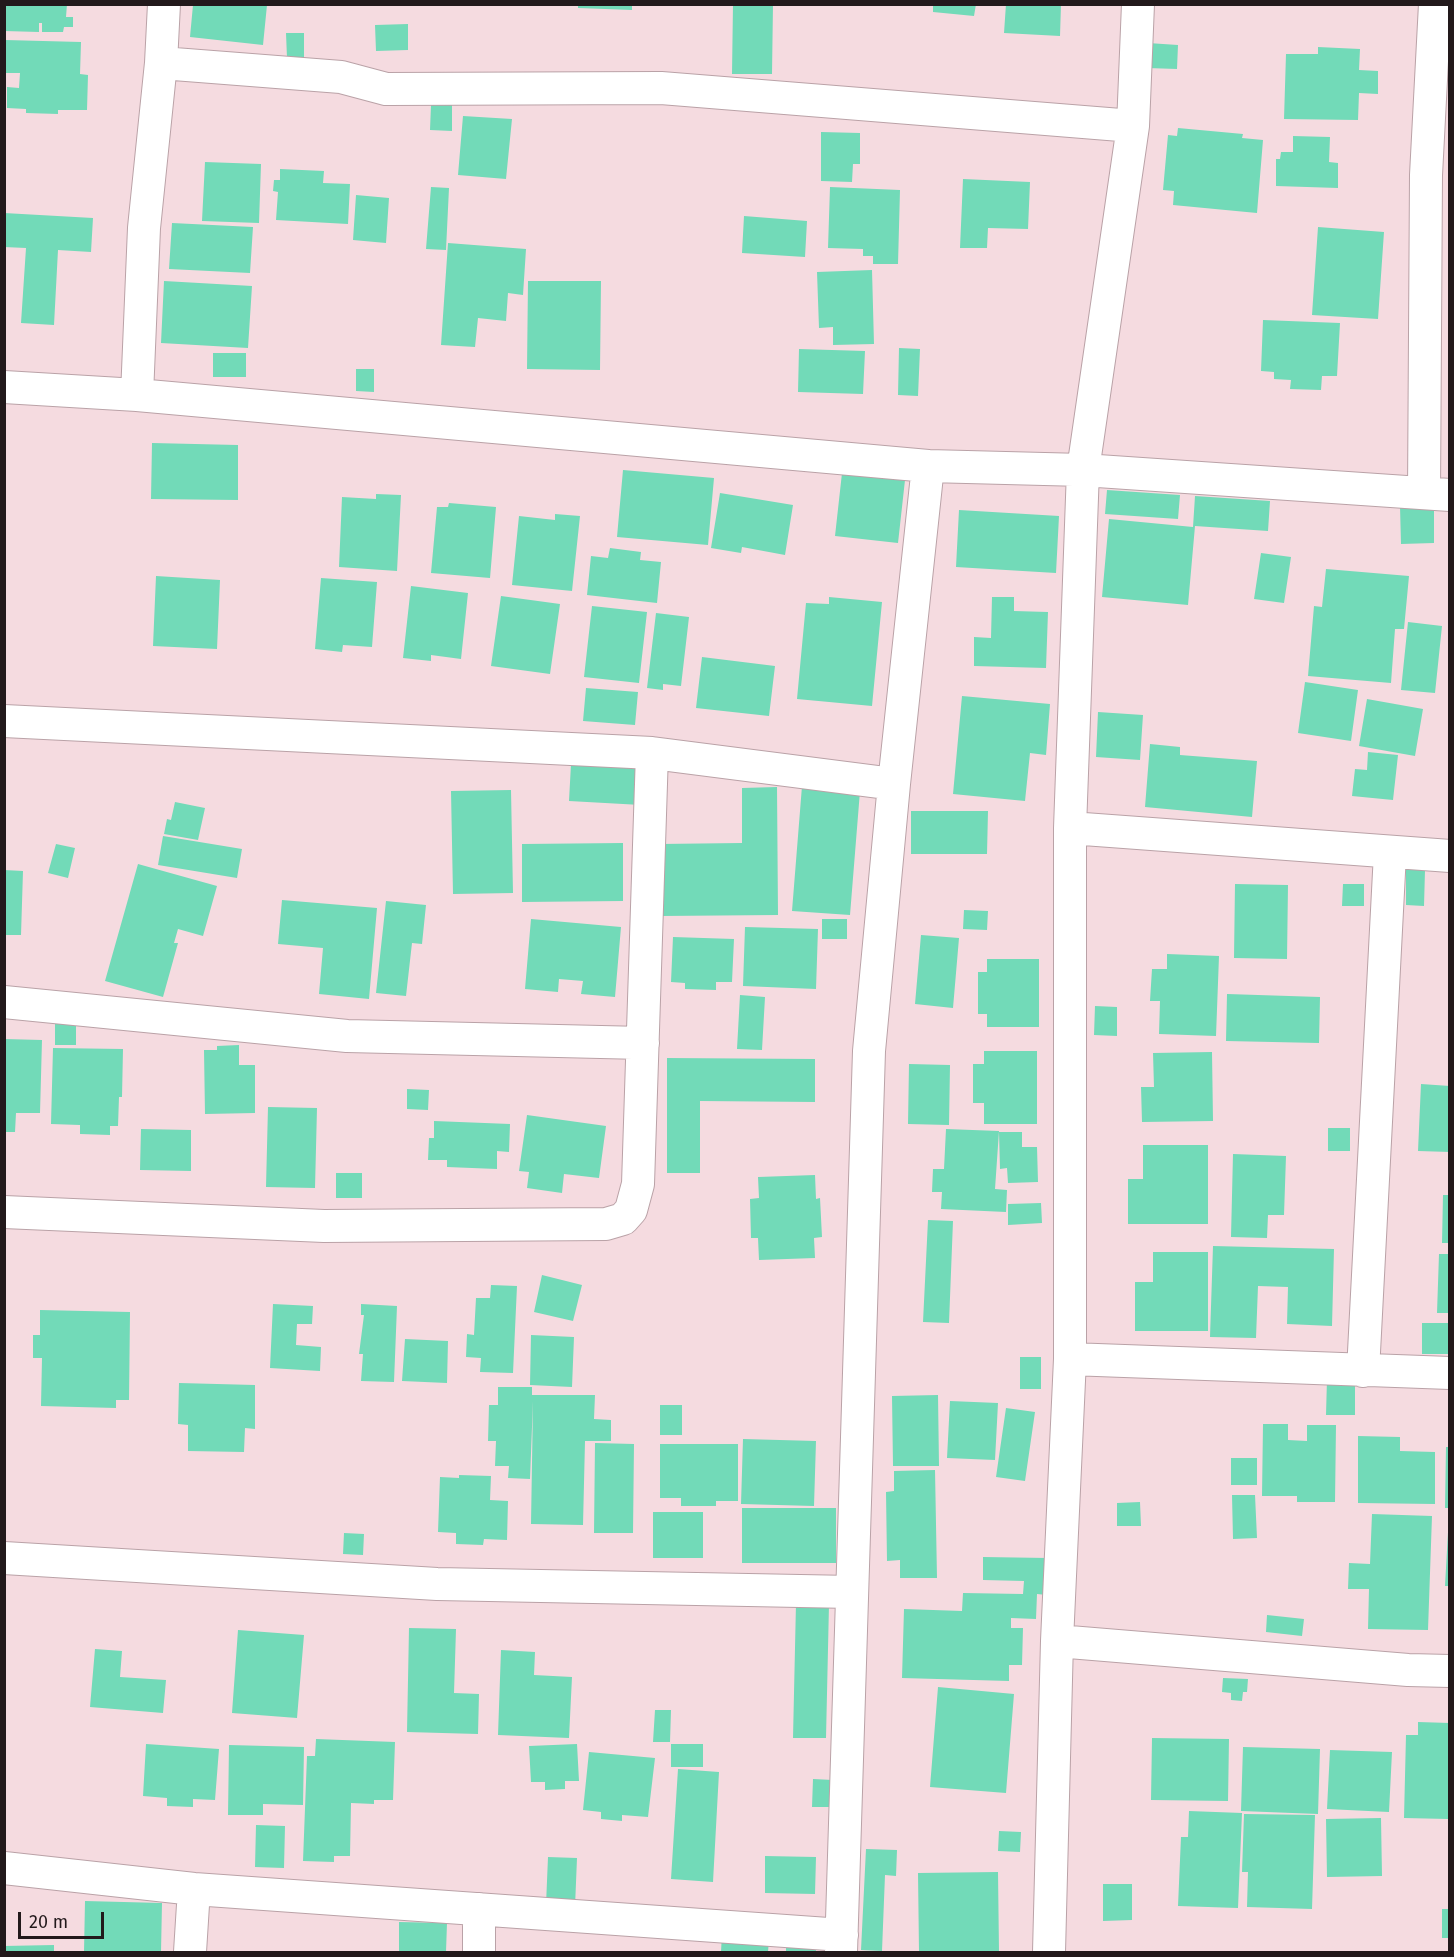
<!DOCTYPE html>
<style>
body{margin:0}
#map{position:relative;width:1454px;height:1957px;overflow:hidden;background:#f5dbe0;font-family:"Fira Sans",sans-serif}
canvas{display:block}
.frame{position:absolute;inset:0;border:6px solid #22191b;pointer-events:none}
.scale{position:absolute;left:18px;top:1912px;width:86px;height:27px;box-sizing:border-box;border:3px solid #22191b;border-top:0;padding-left:8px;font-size:18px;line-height:21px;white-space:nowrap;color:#22191b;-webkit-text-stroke:4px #f5dbe0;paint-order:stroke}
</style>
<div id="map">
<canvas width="1454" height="1957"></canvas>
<div class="frame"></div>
<div class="scale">20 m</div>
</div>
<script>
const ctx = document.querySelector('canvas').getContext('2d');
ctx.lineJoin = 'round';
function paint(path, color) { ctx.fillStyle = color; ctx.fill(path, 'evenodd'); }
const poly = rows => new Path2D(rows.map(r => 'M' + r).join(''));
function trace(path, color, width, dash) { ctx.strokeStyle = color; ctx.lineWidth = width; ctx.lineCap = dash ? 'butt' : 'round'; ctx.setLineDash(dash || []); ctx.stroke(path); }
paint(poly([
 [4,4,67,4,66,17,73,17,73,27,64,27,63,32,42,32,42,23,39,23,39,32,4,31],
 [578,4,632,4,632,10,578,8],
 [733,4,773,4,772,74,732,74],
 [933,4,976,4,974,16,933,12],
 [1006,4,1061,4,1060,36,1004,33],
 [193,5,267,5,263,45,190,37],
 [408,24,408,50,376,51,375,25],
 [286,33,304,33,304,58,287,58],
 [5,40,81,42,80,74,88,75,87,110,58,110,58,114,26,113,26,109,7,108,7,87,19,88,20,73,4,73],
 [1148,43,1178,45,1177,69,1147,68],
 [1318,47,1360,49,1359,70,1378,71,1378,94,1359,93,1358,120,1284,119,1286,54,1318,54],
 [431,105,452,105,452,131,430,130],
 [463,116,512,119,506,179,458,175],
 [1178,128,1243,134,1242,138,1263,140,1257,213,1173,205,1174,191,1163,190,1168,135,1177,136],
 [821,132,860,133,860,164,853,164,852,182,821,181],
 [1293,136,1330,137,1329,162,1338,163,1338,188,1276,186,1276,159,1280,159,1281,152,1293,152],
 [205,162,261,164,259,223,202,221],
 [280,169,324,171,323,183,350,184,348,224,276,220,278,192,273,191,274,180,280,180],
 [963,179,1030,182,1028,229,988,228,987,248,960,248],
 [431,187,449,188,446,250,426,249],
 [830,187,900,190,898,264,873,264,873,256,863,256,863,249,828,248],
 [356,195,389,198,386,243,353,240],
 [4,213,93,218,91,252,58,250,54,325,21,323,26,248,4,247],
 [744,216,807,221,805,257,742,253],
 [172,223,253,227,250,273,169,269],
 [1318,227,1384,232,1378,319,1312,315],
 [448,243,526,249,523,295,508,293,506,321,478,318,475,347,441,345],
 [872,270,874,344,833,345,833,327,819,328,817,272],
 [164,281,252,286,248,348,161,343],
 [528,281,601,281,600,370,527,369],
 [1263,320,1340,323,1337,376,1322,376,1321,390,1290,389,1291,380,1274,379,1274,372,1261,371],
 [899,348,920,349,918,396,898,395],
 [799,349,865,351,863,394,798,392],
 [213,353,246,353,246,377,213,377],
 [356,369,374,369,374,392,356,391],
 [152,443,238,445,238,500,151,499],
 [623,470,714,478,708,545,617,537],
 [842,473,905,480,898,543,835,536],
 [1107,490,1180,495,1178,519,1105,514],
 [720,493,793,505,785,555,742,547,741,553,711,548],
 [376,494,401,495,397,571,339,567,342,497,376,499],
 [1195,496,1270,501,1268,531,1195,526,1188,605,1102,597,1109,519,1193,527],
 [449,503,496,507,490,578,431,573,437,507,448,507],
 [1434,505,1434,543,1401,544,1400,506],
 [959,510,1059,516,1056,573,956,567],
 [555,514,580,516,572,591,512,585,519,516,555,520],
 [610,548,641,552,640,560,661,562,657,603,587,595,591,556,608,558],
 [1261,553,1291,557,1284,603,1254,599],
 [1326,569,1409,576,1404,629,1395,629,1391,683,1308,676,1314,606,1322,607],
 [156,576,220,580,217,649,153,646],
 [321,578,377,582,372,647,343,645,342,652,315,649],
 [411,586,468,593,461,659,431,655,431,661,403,658],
 [501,596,560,604,550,674,491,666],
 [829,597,882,602,872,706,797,699,806,603,829,604],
 [992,597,1014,597,1014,611,1048,612,1046,668,974,666,974,637,991,638],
 [592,606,647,612,639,683,584,677],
 [656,613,689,617,681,686,663,684,663,690,647,688],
 [1408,622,1442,626,1435,693,1401,690],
 [702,657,775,666,769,716,696,708],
 [1305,682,1358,690,1351,741,1298,733],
 [586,688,638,692,635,725,583,721],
 [962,696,1050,704,1046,755,1030,753,1025,801,953,794],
 [1367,699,1423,709,1415,756,1359,746],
 [1098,712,1143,715,1140,760,1096,757],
 [1150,744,1180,747,1180,755,1257,761,1252,817,1145,807],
 [1368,752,1398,755,1393,800,1352,796,1355,769,1367,770],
 [571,764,643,768,641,805,569,801],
 [802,786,860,791,850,915,792,911],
 [777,787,778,915,660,916,659,844,742,843,742,788],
 [511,790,513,893,453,894,451,791],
 [175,802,205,808,198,840,164,834,167,819,171,820],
 [911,811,988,811,987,854,911,854],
 [163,836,242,849,237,878,158,865],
 [623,843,623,901,522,902,522,844],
 [56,844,75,848,68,878,48,873],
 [138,864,217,886,203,936,178,929,174,943,178,943,163,997,105,981],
 [4,870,23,871,21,935,4,935],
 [1406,870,1425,870,1424,906,1406,905],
 [1235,884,1288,885,1287,959,1234,958],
 [1343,884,1364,884,1364,906,1342,906],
 [282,900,377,908,369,999,319,994,323,948,278,944],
 [386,901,426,905,422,944,412,943,406,996,376,993],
 [964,910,988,911,987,930,963,929],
 [531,919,621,927,615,997,581,994,583,981,559,979,558,992,525,989],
 [822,919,847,919,847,939,822,939],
 [745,927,818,929,816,989,743,986],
 [921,935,959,938,953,1008,915,1004],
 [673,937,734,939,732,982,716,982,716,990,685,989,685,983,671,982],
 [1167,954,1219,956,1216,1036,1159,1034,1160,1001,1150,1001,1152,969,1167,969],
 [987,959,1039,959,1039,1027,987,1027,987,1014,978,1014,978,972,987,972],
 [1227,994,1320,997,1319,1043,1226,1041],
 [740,995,765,997,762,1050,737,1049],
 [1095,1006,1117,1007,1117,1036,1094,1035],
 [76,1019,76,1045,55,1045,55,1020],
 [4,1039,42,1040,40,1113,16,1113,15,1132,4,1132],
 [239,1045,239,1065,255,1065,255,1113,205,1114,204,1050,217,1050,217,1046],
 [53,1048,123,1049,122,1097,119,1097,118,1126,110,1126,110,1135,80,1134,80,1125,51,1124],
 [984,1051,1037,1051,1037,1124,984,1124,984,1103,973,1103,973,1064,984,1064],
 [1212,1052,1213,1121,1142,1122,1141,1087,1154,1087,1153,1053],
 [667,1058,815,1059,815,1102,700,1101,700,1173,667,1173],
 [909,1064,950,1065,949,1125,908,1124],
 [1421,1084,1450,1086,1450,1152,1418,1151],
 [407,1089,429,1090,428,1110,407,1109],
 [268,1107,317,1108,315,1188,266,1187],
 [527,1115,606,1126,599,1178,564,1174,562,1193,527,1188,529,1172,519,1171],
 [434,1121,510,1124,509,1152,497,1151,497,1169,447,1167,447,1160,428,1160,429,1138,434,1138],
 [1328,1128,1350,1128,1350,1151,1328,1151],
 [141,1129,191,1130,191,1171,140,1170],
 [946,1129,999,1131,995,1189,1007,1190,1006,1212,941,1209,942,1192,932,1192,933,1169,944,1169],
 [999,1132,1022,1132,1022,1147,1037,1147,1038,1182,1008,1183,1007,1168,1000,1169],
 [1143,1145,1208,1145,1208,1224,1128,1224,1128,1179,1143,1179],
 [1233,1154,1286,1156,1284,1215,1268,1215,1267,1238,1231,1237],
 [336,1173,362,1173,362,1198,336,1198],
 [815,1175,816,1199,820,1198,822,1237,814,1238,815,1258,759,1260,758,1238,751,1238,750,1199,759,1198,758,1177],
 [1443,1195,1450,1195,1450,1243,1442,1243],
 [1041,1203,1042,1223,1008,1225,1008,1204],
 [928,1220,953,1221,949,1323,923,1322],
 [1213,1246,1334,1249,1332,1326,1287,1324,1288,1287,1258,1286,1256,1338,1210,1337],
 [1153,1252,1208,1252,1208,1331,1135,1331,1135,1282,1153,1282],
 [1439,1254,1450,1254,1450,1313,1437,1313],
 [542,1275,582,1285,573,1321,534,1312],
 [491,1285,517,1286,513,1373,480,1372,481,1358,466,1357,467,1334,474,1335,476,1298,490,1298],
 [273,1304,313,1306,312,1324,297,1324,296,1345,321,1347,320,1371,270,1368],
 [361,1304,397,1306,394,1382,361,1381,363,1354,359,1354,364,1315,361,1315],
 [40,1310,130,1312,129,1400,116,1400,116,1408,41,1406,42,1358,33,1358,33,1335,40,1335],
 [1422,1323,1449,1323,1449,1354,1422,1354],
 [531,1335,574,1337,572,1387,530,1385],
 [405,1339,448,1341,447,1383,402,1381],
 [1020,1357,1041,1357,1041,1389,1020,1389],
 [1327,1379,1355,1380,1355,1415,1326,1415],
 [179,1383,255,1385,255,1429,245,1428,244,1452,188,1451,188,1425,178,1424],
 [498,1387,532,1387,532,1395,595,1395,594,1419,611,1420,611,1441,585,1441,583,1525,531,1524,533,1401,530,1479,508,1478,509,1466,495,1466,496,1441,488,1441,489,1405,498,1405],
 [938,1395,939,1466,893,1466,892,1396],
 [950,1401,998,1403,995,1460,947,1458],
 [660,1405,682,1405,682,1435,660,1435],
 [1006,1408,1035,1412,1025,1481,996,1477],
 [1263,1424,1288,1424,1288,1440,1307,1441,1307,1425,1336,1425,1335,1502,1297,1502,1297,1496,1262,1496],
 [1358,1436,1400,1437,1400,1451,1435,1452,1435,1504,1358,1503],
 [743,1439,816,1441,814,1506,741,1504],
 [595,1443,634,1444,633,1533,594,1533],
 [660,1444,738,1444,738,1501,716,1501,716,1506,681,1506,681,1498,660,1498],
 [1446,1447,1450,1447,1450,1508,1445,1508],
 [1231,1458,1257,1458,1257,1485,1231,1485],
 [935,1470,937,1578,900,1578,900,1560,887,1561,886,1492,894,1491,894,1471],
 [459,1475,491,1476,490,1500,508,1501,507,1540,484,1539,483,1545,456,1544,456,1533,438,1532,440,1477,459,1478],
 [1232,1495,1255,1495,1257,1538,1233,1539],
 [1140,1502,1141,1526,1117,1526,1117,1503],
 [742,1508,836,1508,836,1563,742,1563],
 [653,1512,703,1512,703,1558,653,1558],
 [1372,1514,1432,1516,1428,1630,1368,1629,1369,1589,1348,1589,1349,1563,1370,1564],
 [1448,1532,1450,1532,1450,1586,1445,1586],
 [344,1533,364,1534,363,1555,343,1554],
 [983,1557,1048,1558,1047,1595,1037,1594,1036,1619,1011,1618,1011,1628,1023,1628,1022,1665,1009,1665,1009,1681,902,1678,904,1609,962,1611,963,1593,1023,1594,1024,1581,983,1580],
 [796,1603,829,1604,826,1738,793,1738],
 [1267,1615,1304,1619,1302,1636,1266,1632],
 [409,1628,456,1629,454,1693,479,1694,478,1734,407,1732],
 [238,1630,304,1635,297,1718,232,1713],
 [95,1649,122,1651,120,1677,166,1680,163,1713,90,1707],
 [501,1650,535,1652,534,1675,572,1677,569,1738,498,1735],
 [1223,1678,1248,1679,1247,1692,1243,1692,1242,1701,1231,1700,1231,1693,1222,1692],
 [938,1687,1014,1694,1006,1793,930,1787],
 [655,1710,671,1710,670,1742,653,1742],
 [1418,1722,1450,1723,1450,1813,1448,1819,1404,1818,1406,1735,1418,1735],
 [1152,1738,1229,1739,1228,1801,1151,1800],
 [316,1739,395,1742,393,1800,374,1800,374,1804,351,1803,350,1856,334,1856,334,1862,303,1861,307,1756,315,1756],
 [146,1744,219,1749,215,1800,193,1799,193,1807,167,1806,167,1798,143,1796],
 [577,1744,579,1781,565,1781,565,1789,545,1790,545,1782,531,1782,529,1746],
 [671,1744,703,1744,703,1767,671,1767],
 [229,1745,304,1747,303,1805,263,1804,263,1815,228,1815],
 [1243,1747,1320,1749,1318,1814,1241,1811],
 [1330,1750,1392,1752,1389,1812,1327,1809],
 [589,1752,655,1758,648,1817,622,1815,622,1821,601,1819,601,1812,583,1810],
 [678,1769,719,1772,713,1882,671,1879],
 [813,1779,833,1780,832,1807,812,1807],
 [1189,1811,1242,1813,1238,1908,1178,1906,1181,1837,1188,1837],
 [1244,1814,1315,1815,1312,1909,1247,1907,1248,1872,1242,1872],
 [1381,1818,1382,1876,1327,1877,1326,1819],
 [256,1825,285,1826,284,1868,255,1867],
 [999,1831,1021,1832,1020,1852,998,1851],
 [866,1849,897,1850,896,1876,885,1875,882,1951,861,1950],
 [765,1856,816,1857,815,1894,765,1893],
 [548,1857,577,1858,575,1907,546,1905],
 [998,1872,999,1952,919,1952,918,1873],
 [1103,1884,1132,1884,1132,1920,1103,1921],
 [85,1901,162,1903,161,1952,84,1952],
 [1442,1909,1450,1909,1450,1938,1442,1938],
 [399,1922,447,1923,446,1952,399,1952],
 [722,1933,769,1940,768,1952,721,1952],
 [786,1937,816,1937,816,1952,786,1952],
 [54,1945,54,1952,4,1952,4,1946]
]), '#72dab8');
const street = poly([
 [161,63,341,77,386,89,661,88,1133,126],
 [4,387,137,395,928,466,1083,470,1450,495],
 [137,395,144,228,161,63,164,4],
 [1424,493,1426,175,1435,4],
 [4,721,652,753,894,784],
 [1070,828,1450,856],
 [4,1002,347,1036,643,1043],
 [4,1212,324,1226,606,1224,623,1219,631,1210,638,1184,652,753],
 [1070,1359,1450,1373],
 [1363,1371,1390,853],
 [4,1558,437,1584,852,1592],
 [1057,1641,1408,1670,1450,1671],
 [4,1868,194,1889,842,1935],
 [479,1909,479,1952],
 [190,1952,194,1889],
 [841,1952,869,1051,894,784,928,466],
 [1049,1952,1057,1641,1070,1359,1070,828,1083,470,1133,126,1138,4]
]);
trace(street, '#baa2a7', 34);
trace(street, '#fff', 32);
</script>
